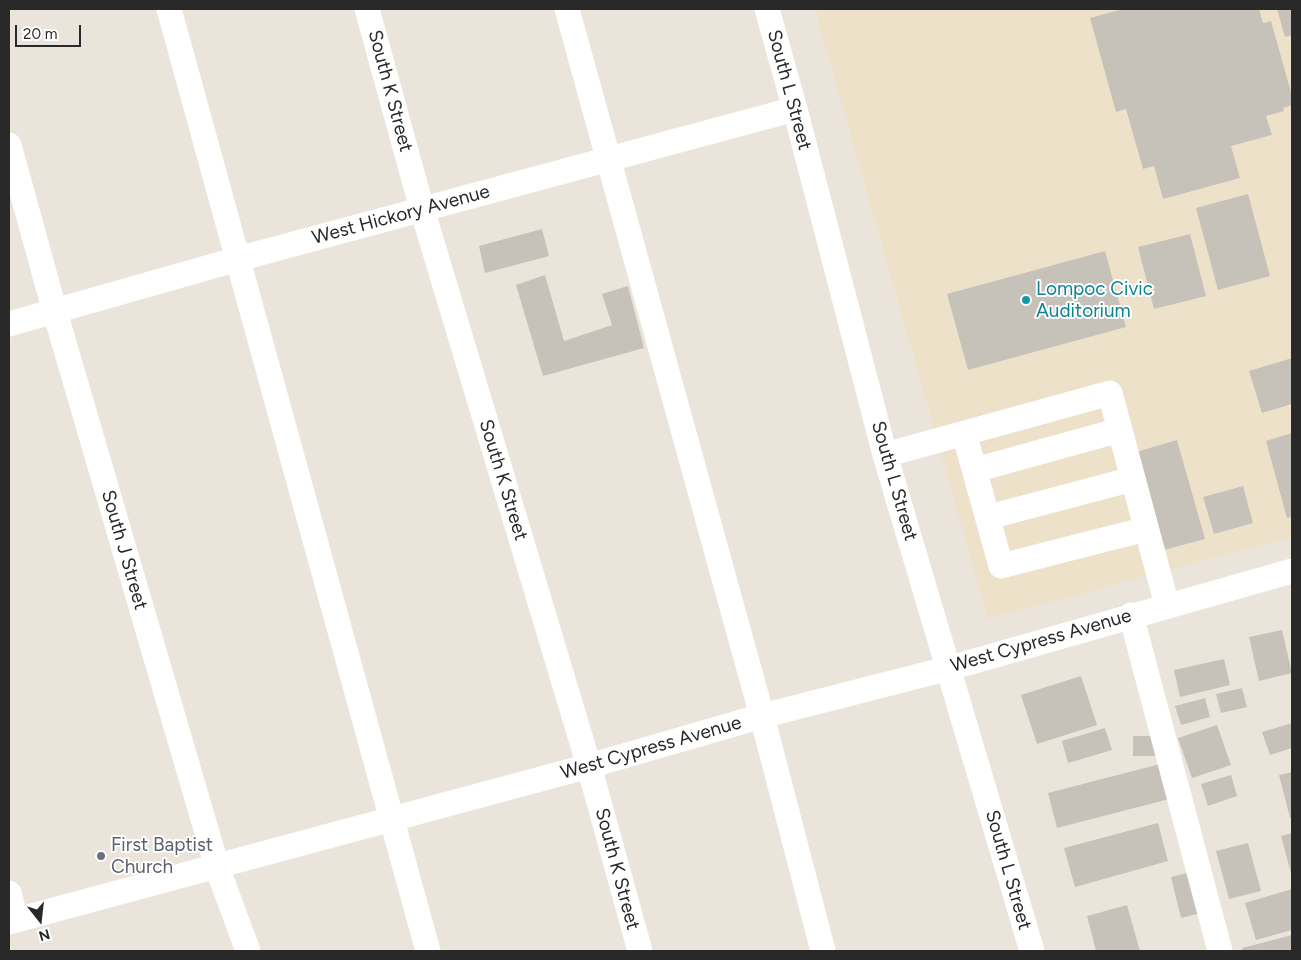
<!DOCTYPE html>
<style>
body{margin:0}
#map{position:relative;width:1301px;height:960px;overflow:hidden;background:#ebe4da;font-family:Figtree,sans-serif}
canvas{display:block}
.frame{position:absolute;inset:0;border:10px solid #292929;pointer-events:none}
.north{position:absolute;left:15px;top:895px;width:50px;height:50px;-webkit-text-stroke:4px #fff;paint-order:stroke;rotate:164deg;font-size:14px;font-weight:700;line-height:20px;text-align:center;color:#292929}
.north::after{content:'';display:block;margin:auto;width:18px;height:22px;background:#292929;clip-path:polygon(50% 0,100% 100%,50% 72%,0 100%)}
.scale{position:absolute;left:15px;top:25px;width:66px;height:22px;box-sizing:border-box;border:2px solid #292929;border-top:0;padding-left:6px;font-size:15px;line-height:18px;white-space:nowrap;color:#292929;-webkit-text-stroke:4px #fff;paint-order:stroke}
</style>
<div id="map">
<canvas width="1301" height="960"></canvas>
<div class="frame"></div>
<div class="north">N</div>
<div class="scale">20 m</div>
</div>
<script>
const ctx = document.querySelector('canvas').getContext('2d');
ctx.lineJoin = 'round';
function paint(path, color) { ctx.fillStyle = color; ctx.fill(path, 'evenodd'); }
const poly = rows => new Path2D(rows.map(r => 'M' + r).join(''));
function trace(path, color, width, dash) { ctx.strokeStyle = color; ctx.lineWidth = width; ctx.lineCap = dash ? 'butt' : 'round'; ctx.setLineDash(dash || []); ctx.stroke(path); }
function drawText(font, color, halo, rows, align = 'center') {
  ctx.font = font + ' Figtree,sans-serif'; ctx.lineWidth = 4; ctx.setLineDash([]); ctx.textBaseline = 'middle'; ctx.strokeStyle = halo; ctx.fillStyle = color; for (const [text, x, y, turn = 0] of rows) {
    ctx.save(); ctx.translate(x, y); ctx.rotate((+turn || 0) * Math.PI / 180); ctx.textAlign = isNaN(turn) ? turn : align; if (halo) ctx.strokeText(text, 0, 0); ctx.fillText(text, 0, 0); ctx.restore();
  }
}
paint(poly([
 [815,9,1292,9,1292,537,988,619]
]), '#ede1ca');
paint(poly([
 [1123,9,1259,9,1263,23,1271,21,1292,96,1292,105,1283,108,1284,111,1266,116,1272,135,1231,146,1240,178,1163,199,1154,166,1143,169,1126,109,1116,112,1090,18],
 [1277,9,1292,9,1292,35,1285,37],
 [1248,194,1270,276,1218,290,1196,208],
 [542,229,549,256,485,273,479,246],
 [1190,234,1206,296,1154,309,1138,247],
 [1105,251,1126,327,968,370,947,294],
 [545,275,564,341,612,325,602,294,628,286,644,348,543,376,516,285],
 [1292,358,1292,404,1262,413,1249,371],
 [1292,433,1292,517,1287,518,1266,441],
 [1177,440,1205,539,1164,550,1136,452],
 [1243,486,1253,523,1214,534,1203,497],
 [1282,630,1292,673,1259,681,1249,637],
 [1224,659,1230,685,1180,697,1174,670],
 [1081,676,1097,725,1037,744,1021,695],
 [1242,688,1247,707,1221,713,1216,694],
 [1205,698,1210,717,1181,725,1175,706],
 [1292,723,1292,748,1270,755,1262,732],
 [1217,725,1231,765,1192,778,1178,738],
 [1105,728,1112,750,1068,763,1062,741],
 [1133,736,1159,736,1159,756,1133,756],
 [1164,763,1173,798,1057,828,1048,793],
 [1292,772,1292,818,1290,818,1279,775],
 [1231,775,1237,796,1208,806,1201,784],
 [1158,823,1168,861,1075,887,1064,848],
 [1292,833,1292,877,1281,836],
 [1248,843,1261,891,1229,899,1216,851],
 [1195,871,1205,912,1181,918,1171,877],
 [1292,889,1292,930,1256,940,1245,903],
 [1127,905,1140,951,1096,951,1087,916],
 [1292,935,1292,951,1243,951,1242,948]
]), '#c7c2b9');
trace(poly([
 [169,9,428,951],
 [367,9,422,209,589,766,640,951],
 [567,9,762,716,823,951],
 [767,9,795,109,885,455,1032,951],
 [9,145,55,312,217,867,248,951],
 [9,324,238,259,795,109],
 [964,433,1001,566,1146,529],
 [885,455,1110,393,1167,605],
 [975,470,1120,430],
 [989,517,1133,479],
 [1131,615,1220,951],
 [9,893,16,920],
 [9,922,589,766,762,716,950,668,1292,571]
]), '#fff', 25);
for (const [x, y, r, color] of [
 [1026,300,5,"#0f9aa8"],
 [101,856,5,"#6b7280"]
]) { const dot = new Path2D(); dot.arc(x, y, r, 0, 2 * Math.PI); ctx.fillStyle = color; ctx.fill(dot); trace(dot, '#fff', 2); }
drawText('19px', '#292929', '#fff', [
 ["South L Street",789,90,75],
 ["South K Street",390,91,75],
 ["West Hickory Avenue",401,215,-15],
 ["South K Street",503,480,73],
 ["South L Street",894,481,74],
 ["South J Street",124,550,74],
 ["West Cypress Avenue",1041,641,-16],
 ["West Cypress Avenue",651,748,-16],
 ["South K Street",617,869,75],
 ["South L Street",1008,870,74]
]);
drawText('19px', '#0d838f', '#fff', [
 ["Lompoc Civic",1036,289],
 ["Auditorium",1036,311]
], 'left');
drawText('19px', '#5b616d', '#fff', [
 ["First Baptist",111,845],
 ["Church",111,867]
], 'left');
</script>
